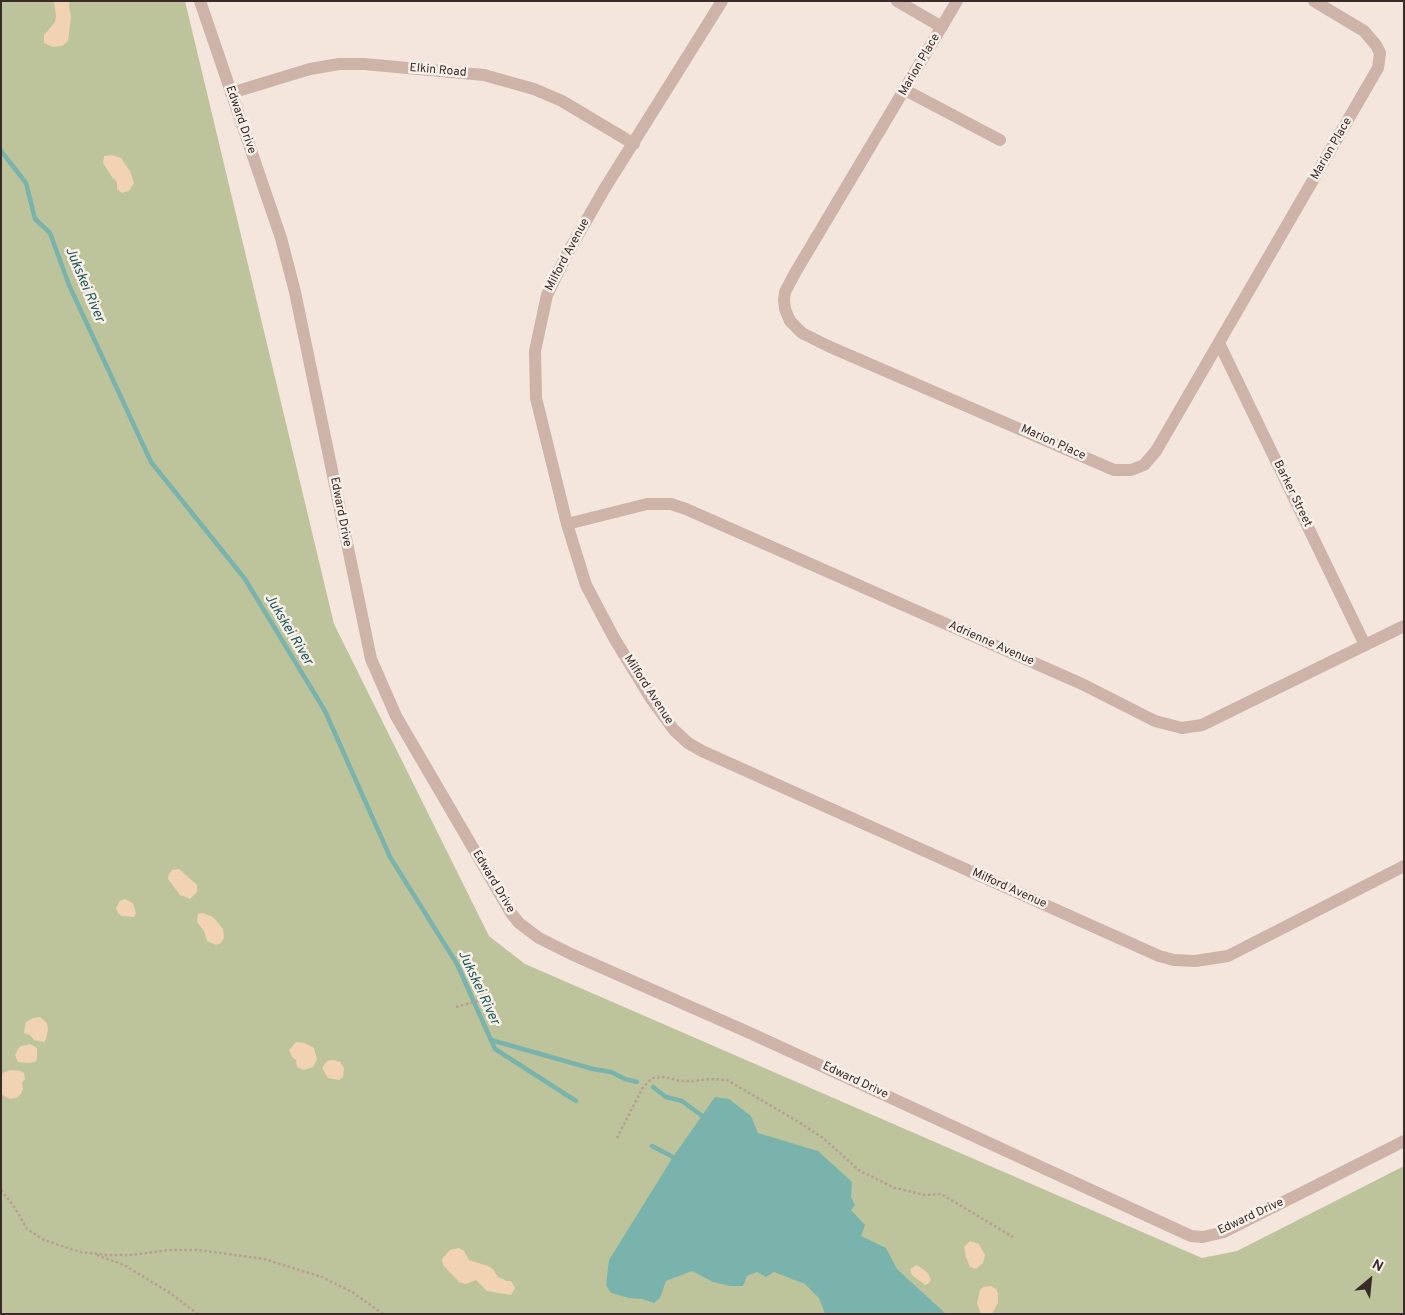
<!DOCTYPE html>
<style>
body{margin:0}
#map{position:relative;width:1405px;height:1315px;overflow:hidden;background:#f4e6dd;font-family:Overpass,sans-serif}
canvas{display:block}
.frame{position:absolute;inset:0;border:2px solid #392b29;pointer-events:none}
.north{position:absolute;left:1345px;top:1255px;width:50px;height:50px;-webkit-text-stroke:4px #fbf0ea;paint-order:stroke;rotate:28deg;font-size:14px;font-weight:700;line-height:20px;text-align:center;color:#392b29}
.north::after{content:'';display:block;margin:auto;width:18px;height:22px;background:#392b29;clip-path:polygon(50% 0,100% 100%,50% 72%,0 100%)}
</style>
<div id="map">
<canvas width="1405" height="1315"></canvas>
<div class="frame"></div>
<div class="north">N</div>
</div>
<script>
const ctx = document.querySelector('canvas').getContext('2d');
ctx.lineJoin = 'round';
function paint(path, color) { ctx.fillStyle = color; ctx.fill(path, 'evenodd'); }
const poly = rows => new Path2D(rows.map(r => 'M' + r).join(''));
function trace(path, color, width, dash) { ctx.strokeStyle = color; ctx.lineWidth = width; ctx.lineCap = dash ? 'butt' : 'round'; ctx.setLineDash(dash || []); ctx.stroke(path); }
function drawText(font, color, halo, rows, align = 'center') {
  ctx.font = font + ' Overpass,sans-serif'; ctx.lineWidth = 5; ctx.setLineDash([]); ctx.textBaseline = 'middle'; ctx.strokeStyle = halo; ctx.fillStyle = color; for (const [text, x, y, turn = 0] of rows) {
    ctx.save(); ctx.translate(x, y); ctx.rotate((+turn || 0) * Math.PI / 180); ctx.textAlign = isNaN(turn) ? turn : align; if (halo) ctx.strokeText(text, 0, 0); ctx.fillText(text, 0, 0); ctx.restore();
  }
}
paint(poly([
 [1,1,185,1,334,624,489,936,525,964,1202,1258,1237,1251,1404,1166,1404,1314,1,1314]
]), '#bdc49c');
paint(poly([
 [54,1,70,1,69,5,71,17,68,41,62,46,53,47,44,43,44,35,55,22,56,16],
 [112,155,121,158,130,171,134,183,129,191,122,193,117,189,117,182,112,177,103,163,104,156],
 [179,869,197,885,197,892,190,899,180,895,168,879,169,874,172,870],
 [125,899,133,903,136,913,134,917,122,916,118,913,116,908,120,901],
 [203,913,213,917,223,929,224,938,221,943,216,945,207,941,204,931,197,922,198,914],
 [40,1017,47,1023,48,1029,46,1039,44,1042,34,1040,30,1035,24,1033,26,1022,33,1018],
 [296,1042,305,1043,314,1048,317,1059,313,1067,304,1070,297,1067,296,1060,292,1057,289,1050],
 [30,1044,37,1048,37,1059,35,1062,28,1063,18,1062,15,1055,18,1049,21,1046],
 [333,1060,340,1062,344,1068,343,1077,339,1080,328,1078,322,1068,327,1061],
 [10,1070,20,1071,24,1073,25,1079,22,1083,23,1089,20,1095,16,1098,10,1099,4,1096,1,1093,1,1079,3,1073],
 [970,1241,979,1244,985,1255,983,1263,976,1269,970,1267,966,1257,964,1247],
 [459,1248,464,1251,469,1260,488,1266,493,1269,498,1277,507,1281,511,1281,515,1288,511,1295,487,1291,476,1280,466,1284,459,1282,443,1265,442,1259,450,1250],
 [917,1265,928,1273,931,1280,928,1284,925,1285,912,1275,910,1269],
 [991,1286,996,1289,998,1293,998,1303,992,1314,981,1314,977,1303,980,1290,983,1287]
]), '#f1d2b2');
paint(poly([
 [715,1097,729,1099,751,1116,758,1133,818,1151,852,1182,851,1197,855,1205,851,1210,865,1225,861,1236,886,1248,897,1269,946,1314,825,1314,819,1298,805,1284,774,1272,766,1277,757,1272,747,1276,743,1286,730,1286,713,1282,692,1271,666,1281,660,1298,654,1303,642,1299,629,1298,611,1293,606,1285,609,1260,673,1157]
]), '#7ab3ac');
trace(poly([
 [1,151,26,183,35,219,50,233,69,285,151,462,245,579,325,711,390,857,457,964,495,1049,576,1101],
 [491,1040,593,1069,611,1072,625,1079,637,1082],
 [653,1087,666,1097,682,1101,701,1115],
 [652,1146,673,1157]
]), '#7ab3ac', 4.5);
trace(poly([
 [456,1007,484,999],
 [617,1138,642,1089,652,1078,666,1077,679,1081,693,1081,711,1079,727,1080,797,1121,823,1138,860,1171,895,1188,925,1195,941,1194,1013,1237],
 [1,1190,15,1208,27,1229,44,1240,80,1252,107,1255,131,1255,169,1250,199,1250,264,1259,322,1277,352,1292,383,1314],
 [97,1255,124,1265,170,1293,198,1314]
]), '#b99d92', 2.5, [2.5, 2.5]);
trace(poly([
 [200,1,281,238,295,292,371,659,396,716,511,913,519,923,539,938,571,954,750,1033,1191,1236,1203,1237,1224,1232,1404,1141],
 [722,1,605,188,567,254,547,295,535,351,536,398,567,524,586,585,614,638,652,700,674,730,688,743,702,751,1159,956,1174,960,1195,961,1228,956,1404,866],
 [897,1,942,27],
 [957,1,795,273,785,292,784,300,785,309,790,321,802,333,828,346,1114,470,1131,470,1144,465,1156,451,1378,68,1380,53,1376,45,1364,31,1314,1],
 [905,90,1000,140],
 [231,93,310,69,339,64,364,64,484,75,534,89,562,101,634,144],
 [1219,343,1365,645],
 [567,524,647,504,671,504,686,509,1082,684,1155,721,1182,728,1202,725,1404,626]
]), '#cdb3a8', 12);
drawText('12px', '#392b29', '#fbf0ea', [
 ["Marion Place",920,65,-60],
 ["Elkin Road",438,71,5],
 ["Edward Drive",240,120,71],
 ["Marion Place",1332,149,-60],
 ["Milford Avenue",568,255,-62],
 ["Marion Place",1053,443,24],
 ["Barker Street",1292,494,64],
 ["Edward Drive",340,512,79],
 ["Adrienne Avenue",991,644,24],
 ["Milford Avenue",648,690,57],
 ["Edward Drive",493,882,59],
 ["Milford Avenue",1009,889,24],
 ["Edward Drive",855,1081,25],
 ["Edward Drive",1251,1217,-25]
]);
drawText('italic 14px', '#1b5d58', '#fbf0ea', [
 ["Jukskei River",84,285,67],
 ["Jukskei River",288,630,59],
 ["Jukskei River",478,988,65]
]);
</script>
